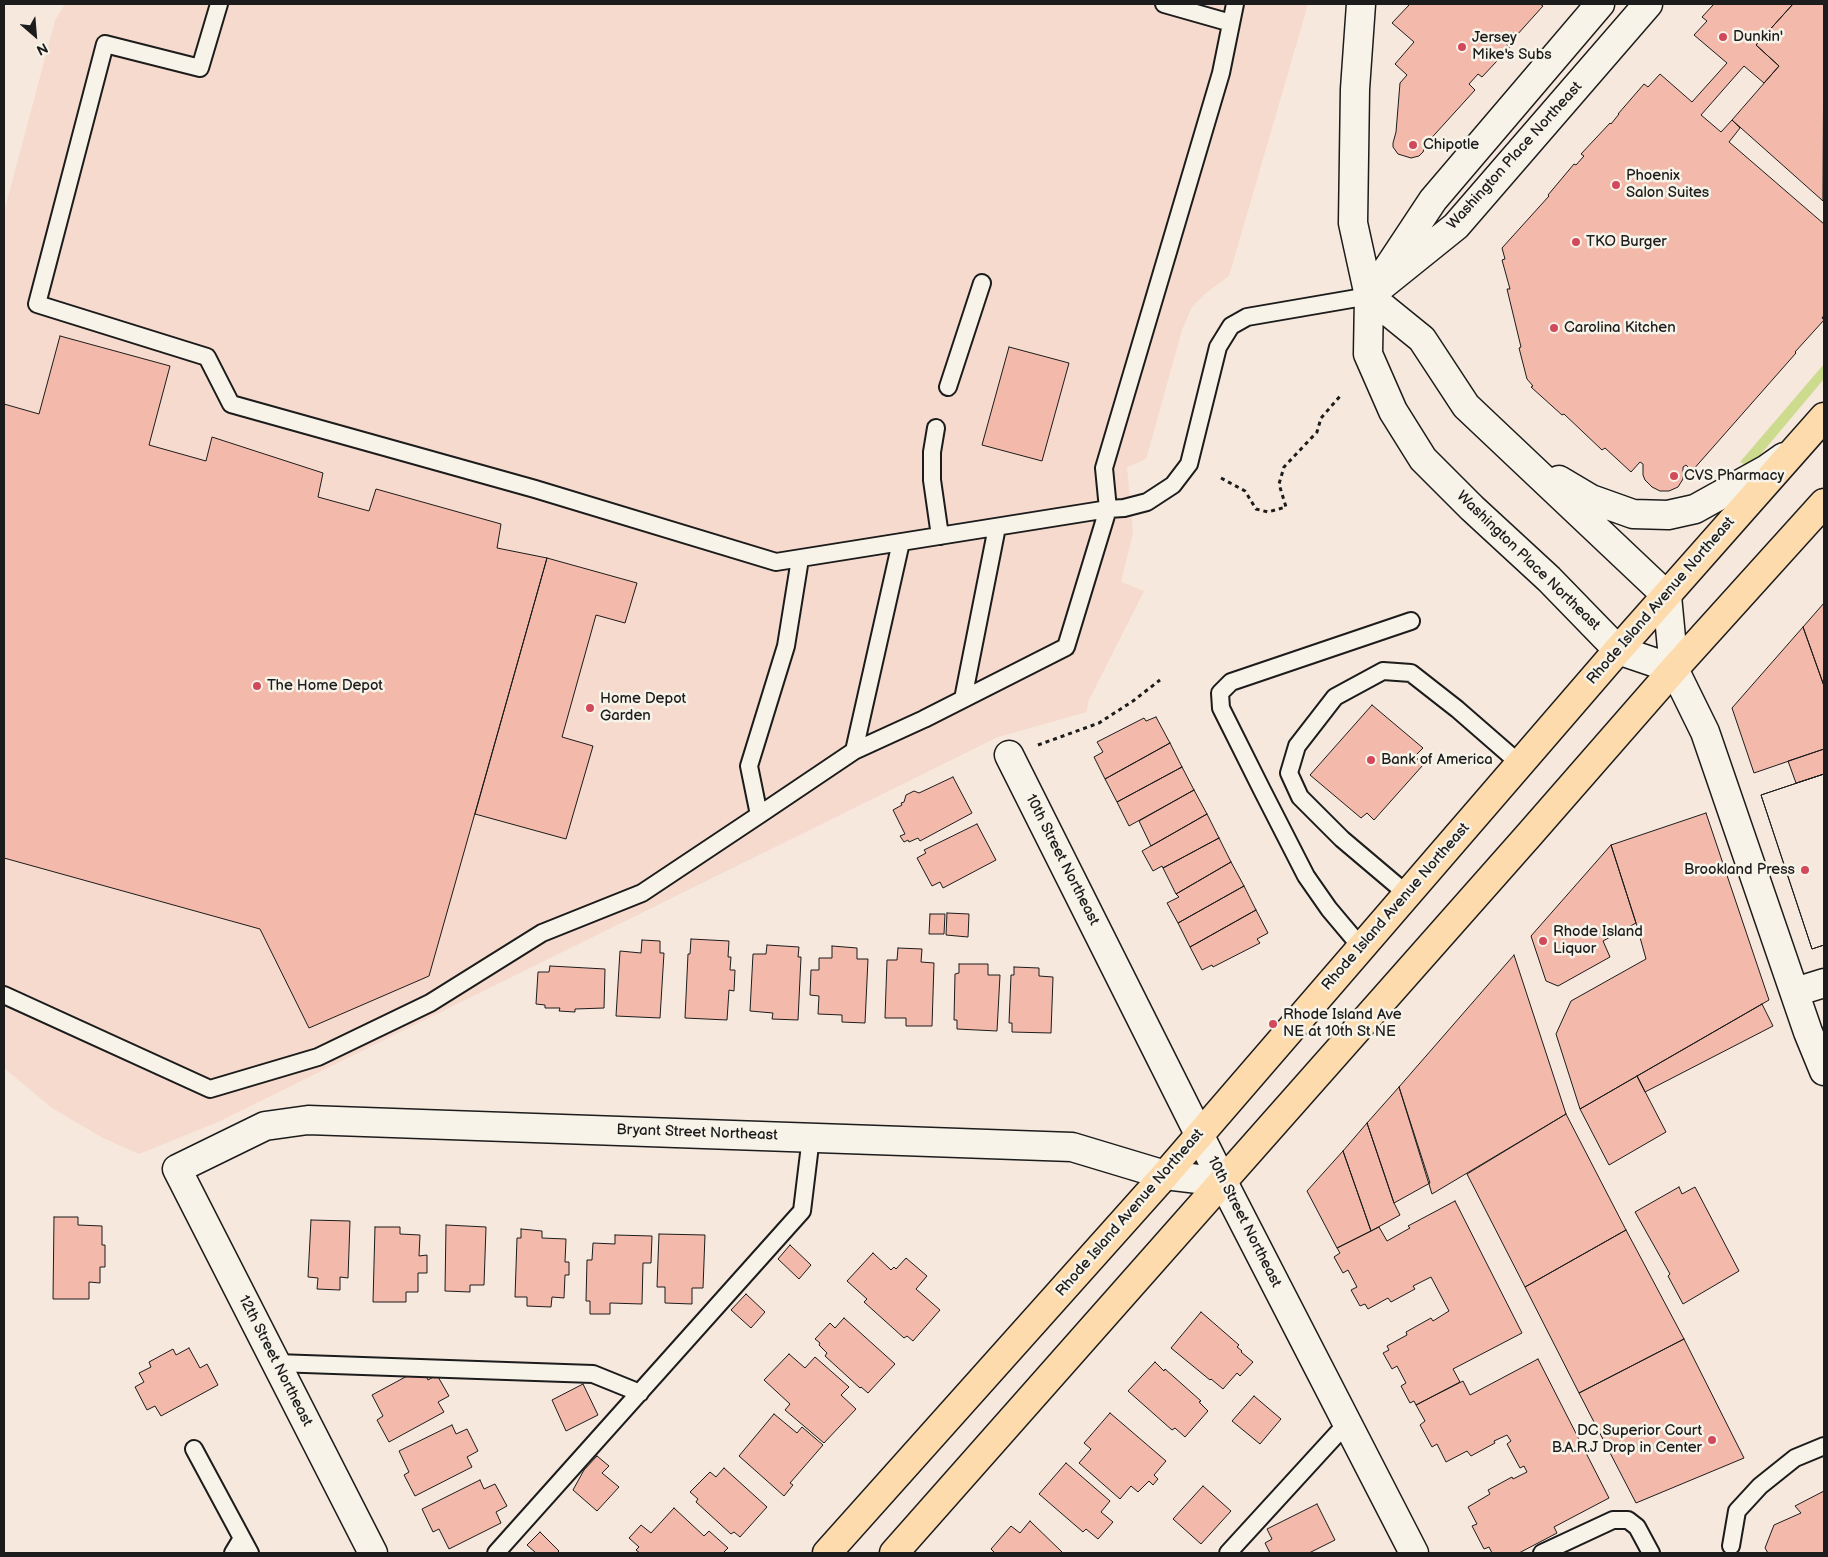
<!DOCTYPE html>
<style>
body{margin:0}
#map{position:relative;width:1828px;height:1557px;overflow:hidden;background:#f6e8dc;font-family:"Balsamiq Sans",sans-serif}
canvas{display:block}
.frame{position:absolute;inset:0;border:5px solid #1c1c1c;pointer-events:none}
.north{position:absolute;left:10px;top:10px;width:50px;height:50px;-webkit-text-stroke:4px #f7f3e8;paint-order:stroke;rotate:153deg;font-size:14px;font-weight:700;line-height:20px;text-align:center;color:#1c1c1c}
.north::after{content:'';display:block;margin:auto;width:18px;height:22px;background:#1c1c1c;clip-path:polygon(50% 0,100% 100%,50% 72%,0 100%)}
</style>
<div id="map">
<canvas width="1828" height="1557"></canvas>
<div class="frame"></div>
<div class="north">N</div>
</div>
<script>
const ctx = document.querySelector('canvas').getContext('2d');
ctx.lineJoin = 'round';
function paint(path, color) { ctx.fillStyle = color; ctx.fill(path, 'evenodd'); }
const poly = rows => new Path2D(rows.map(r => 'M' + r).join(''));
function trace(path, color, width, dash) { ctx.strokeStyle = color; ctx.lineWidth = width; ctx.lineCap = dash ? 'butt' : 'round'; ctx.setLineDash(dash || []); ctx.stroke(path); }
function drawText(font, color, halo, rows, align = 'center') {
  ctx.font = font + ' "Balsamiq Sans",sans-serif'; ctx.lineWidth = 5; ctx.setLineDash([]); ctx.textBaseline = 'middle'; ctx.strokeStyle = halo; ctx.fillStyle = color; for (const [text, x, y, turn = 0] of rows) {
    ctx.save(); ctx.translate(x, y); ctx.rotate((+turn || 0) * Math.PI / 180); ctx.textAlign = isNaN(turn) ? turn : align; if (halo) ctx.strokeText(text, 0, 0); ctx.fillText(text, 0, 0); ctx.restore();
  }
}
paint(poly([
 [65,4,1308,4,1229,276,1206,293,1192,307,1182,330,1146,459,1127,467,1133,533,1121,582,1144,591,1088,702,1087,712,998,737,218,1122,139,1154,103,1138,52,1108,4,1068,4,212,55,21]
]), '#f5dacd');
paint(poly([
 [1824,364,1824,379,1750,467,1740,462]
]), '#cddb8e');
const building = poly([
 [1410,4,1540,4,1543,6,1516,36,1513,32,1504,42,1510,47,1482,77,1478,74,1469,84,1475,90,1426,144,1423,152,1419,156,1411,158,1398,154,1393,147,1393,143,1396,132,1400,83,1407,75,1395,64,1414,42,1392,23,1410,4],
 [1714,4,1793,4,1756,45,1779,66,1764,83,1744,66,1701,115,1721,132,1732,120,1740,128,1729,142,1824,224,1824,315,1822,318,1824,320,1795,352,1796,353,1692,471,1686,465,1683,467,1683,479,1678,487,1669,491,1660,491,1652,487,1645,480,1643,475,1643,464,1640,462,1631,472,1605,448,1602,450,1564,414,1562,415,1531,387,1533,386,1527,379,1519,348,1521,347,1507,289,1510,289,1502,260,1505,259,1502,248,1549,196,1548,195,1574,164,1576,165,1584,156,1581,154,1610,123,1611,124,1619,114,1618,114,1644,84,1648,87,1660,74,1692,102,1727,63,1694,35,1707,21,1702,17,1714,4],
 [1793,4,1824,4,1823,201,1732,120,1779,66,1756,45,1793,4],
 [60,336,170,366,149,445,206,461,212,437,323,473,318,497,369,511,376,489,501,524,497,548,547,558,429,976,309,1028,260,929,4,858,4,404,39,414,60,336],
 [1009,347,1069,363,1042,461,982,445,1009,347],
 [547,558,637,583,625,623,596,615,562,737,593,746,566,839,475,814,547,558],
 [1824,603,1824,686,1803,627,1824,603],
 [1803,627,1824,686,1824,749,1754,773,1732,708,1803,627],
 [1372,705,1423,748,1415,756,1423,765,1374,820,1367,813,1361,818,1310,775,1372,705],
 [1156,717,1170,743,1105,779,1094,757,1103,752,1097,742,1144,718,1146,721,1156,717],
 [1170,743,1182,767,1117,802,1105,779,1170,743],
 [1824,749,1824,774,1796,783,1788,761,1824,749],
 [1182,767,1194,790,1129,826,1117,802,1182,767],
 [1824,774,1824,945,1812,949,1761,795,1824,774],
 [1824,774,1824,945,1812,949,1761,795,1824,774],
 [953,777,972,813,920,841,918,838,909,842,908,840,904,842,900,836,905,834,893,810,902,805,901,803,904,802,906,795,914,791,919,793,953,777],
 [1194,790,1207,814,1151,846,1139,821,1194,790],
 [1706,813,1769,1000,1580,1109,1556,1034,1571,1001,1646,959,1636,923,1611,845,1706,813],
 [1207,814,1219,838,1163,868,1162,866,1153,871,1142,851,1207,814],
 [977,824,996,860,943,888,940,882,932,886,917,858,926,853,924,850,977,824],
 [1219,838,1231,862,1176,894,1163,868,1219,838],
 [1611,845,1636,923,1603,941,1610,957,1558,986,1546,981,1531,936,1611,845],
 [1231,862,1244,886,1178,923,1167,903,1179,897,1176,894,1231,862],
 [1244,886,1256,910,1190,947,1178,923,1244,886],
 [1256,910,1268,933,1257,939,1260,943,1213,967,1212,965,1202,970,1190,947,1256,910],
 [947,913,969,914,968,937,946,935,947,913],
 [930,914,945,914,944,934,929,934,930,914],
 [691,939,729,941,728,957,731,957,730,970,735,970,734,991,729,990,727,1020,685,1018,688,954,690,954,691,939],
 [642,940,660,941,660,953,664,953,660,1018,616,1016,620,951,641,953,642,940],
 [767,945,799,947,798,957,801,957,798,1020,772,1019,773,1013,750,1011,753,954,766,954,767,945],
 [832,946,857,948,857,959,868,959,865,1023,842,1022,842,1015,818,1014,819,996,810,995,811,970,819,970,819,958,832,958,832,946],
 [898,948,922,949,921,962,934,963,932,1026,906,1026,906,1018,885,1018,887,960,897,960,898,948],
 [1514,955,1566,1114,1432,1194,1399,1087,1514,955],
 [959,964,988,964,988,975,1000,975,997,1031,957,1029,957,1020,954,1020,955,974,959,973,959,964],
 [550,966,605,969,604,1008,575,1009,575,1012,559,1011,560,1008,545,1008,545,1005,536,1004,538,972,549,972,550,966],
 [1014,967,1039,968,1039,976,1053,977,1051,1033,1012,1032,1012,1023,1009,1023,1011,975,1014,975,1014,967],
 [1762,1004,1773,1026,1645,1092,1637,1076,1762,1004],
 [1637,1076,1666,1132,1609,1165,1580,1109,1637,1076],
 [1399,1087,1430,1183,1394,1203,1367,1123,1399,1087],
 [1566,1114,1626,1230,1525,1287,1467,1174,1566,1114],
 [1367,1123,1394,1203,1400,1215,1371,1231,1343,1151,1367,1123],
 [1343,1151,1371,1231,1337,1248,1307,1191,1343,1151],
 [1679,1187,1682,1194,1695,1187,1739,1271,1683,1304,1668,1276,1670,1274,1635,1212,1679,1187],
 [1455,1201,1522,1333,1453,1369,1460,1382,1416,1405,1414,1401,1410,1403,1401,1386,1406,1383,1397,1366,1392,1369,1383,1353,1389,1350,1387,1346,1407,1335,1406,1332,1431,1318,1433,1321,1449,1311,1431,1277,1413,1286,1415,1289,1391,1302,1388,1298,1368,1309,1365,1304,1360,1306,1351,1290,1357,1287,1348,1270,1343,1273,1334,1257,1340,1253,1337,1248,1379,1227,1387,1241,1410,1228,1408,1226,1455,1201],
 [54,1217,78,1217,78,1225,102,1226,102,1245,105,1245,105,1267,100,1267,100,1283,89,1282,89,1299,53,1299,54,1217],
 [311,1220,350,1221,348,1278,340,1277,340,1290,317,1289,318,1278,308,1277,311,1220],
 [446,1225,486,1227,484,1285,470,1285,470,1292,445,1291,446,1225],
 [375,1227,400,1227,400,1234,420,1235,419,1256,427,1255,427,1273,418,1273,418,1292,406,1292,406,1302,373,1302,375,1227],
 [521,1229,542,1231,542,1238,566,1239,565,1262,569,1262,569,1275,565,1275,564,1298,552,1297,551,1307,527,1306,527,1297,515,1297,517,1238,521,1238,521,1229],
 [1626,1230,1684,1339,1579,1393,1525,1287,1626,1230],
 [659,1234,705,1235,703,1288,692,1288,692,1304,665,1303,665,1287,657,1287,659,1234],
 [615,1235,652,1236,651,1263,643,1263,642,1304,610,1303,610,1314,590,1314,590,1301,586,1301,587,1260,592,1260,593,1243,615,1244,615,1235],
 [790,1245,811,1265,799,1279,778,1259,790,1245],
 [873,1253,891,1270,894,1267,896,1269,906,1258,927,1276,916,1289,940,1310,913,1341,907,1336,904,1338,864,1302,867,1299,847,1281,873,1253],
 [746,1294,765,1312,751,1328,731,1310,746,1294],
 [1201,1312,1239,1345,1237,1347,1242,1351,1241,1352,1253,1362,1240,1376,1237,1373,1223,1389,1211,1379,1210,1380,1171,1348,1201,1312],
 [844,1318,895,1364,868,1393,861,1387,860,1388,825,1356,827,1353,819,1345,820,1343,815,1339,830,1323,835,1328,844,1318],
 [1684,1339,1744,1458,1636,1503,1579,1393,1684,1339],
 [189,1348,200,1368,207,1364,218,1385,161,1416,155,1406,147,1410,135,1387,144,1382,139,1373,151,1367,149,1362,173,1349,176,1355,189,1348],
 [789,1354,805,1368,815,1357,849,1387,841,1395,856,1409,824,1443,785,1410,790,1404,764,1380,789,1354],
 [1538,1359,1609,1498,1554,1527,1557,1533,1519,1553,1492,1553,1489,1547,1484,1549,1472,1526,1477,1524,1468,1507,1490,1494,1488,1490,1512,1477,1513,1479,1527,1472,1524,1466,1520,1468,1507,1444,1511,1441,1507,1435,1494,1441,1495,1443,1471,1456,1467,1451,1446,1462,1437,1444,1432,1447,1420,1425,1425,1421,1416,1405,1463,1381,1470,1395,1538,1359],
 [1155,1362,1164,1371,1165,1369,1201,1401,1199,1402,1208,1411,1185,1437,1175,1428,1172,1430,1128,1391,1155,1362],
 [422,1368,428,1380,437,1375,449,1396,438,1402,444,1412,389,1442,377,1420,383,1416,372,1395,422,1368],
 [583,1384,598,1415,566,1431,552,1400,583,1384],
 [1254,1396,1281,1419,1260,1444,1232,1421,1254,1396],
 [1110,1413,1166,1461,1154,1475,1158,1479,1153,1485,1149,1481,1138,1492,1131,1486,1120,1499,1079,1463,1091,1449,1084,1443,1110,1413],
 [774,1414,797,1433,802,1427,823,1445,790,1483,793,1485,784,1496,739,1456,774,1414],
 [452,1425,456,1434,467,1429,478,1451,467,1457,472,1467,415,1496,404,1475,409,1472,399,1451,452,1425],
 [597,1456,609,1466,602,1473,619,1487,597,1511,573,1490,584,1470,597,1456],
 [1066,1463,1110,1501,1101,1512,1113,1522,1098,1539,1086,1529,1083,1532,1039,1494,1066,1463],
 [724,1468,767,1507,740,1537,734,1532,731,1534,696,1502,698,1499,690,1492,710,1472,716,1477,724,1468],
 [480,1480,484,1489,495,1484,507,1506,496,1512,501,1523,449,1549,439,1529,433,1532,422,1509,480,1480],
 [1203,1486,1231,1511,1201,1544,1173,1519,1203,1486],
 [1824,1491,1824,1553,1768,1553,1765,1548,1774,1525,1801,1513,1795,1506,1824,1491],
 [1317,1504,1335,1540,1309,1553,1270,1553,1265,1543,1272,1539,1267,1529,1317,1504],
 [674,1508,704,1536,709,1531,728,1548,723,1553,640,1553,636,1550,639,1547,629,1538,641,1525,651,1533,674,1508],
 [1030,1521,1063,1553,995,1553,991,1549,1011,1526,1020,1533,1030,1521],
 [540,1532,559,1551,557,1553,536,1553,527,1545,540,1532]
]);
paint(building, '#f3baab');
trace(building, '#1c1c1c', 1);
const service = poly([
 [219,4,200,68,105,44,37,304,207,357,231,404,535,489,776,562,1108,509,1124,508,1147,502,1173,485,1189,464,1218,347,1231,326,1247,317,1369,296],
 [1164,4,1231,23],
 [948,387,982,283],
 [936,428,932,452,932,480,940,536],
 [800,559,786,646,749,766,759,815,854,751,924,719,1066,647,1108,509,1104,468,1221,73,1235,4],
 [963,699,997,527],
 [854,751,901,542],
 [1407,894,1342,839,1300,797,1289,773,1297,746,1335,697,1383,671,1411,673,1457,709,1519,763],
 [1361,947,1329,909,1306,876,1262,790,1221,708,1220,693,1231,682,1411,621],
 [4,995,210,1089,318,1057,430,1003,542,933,642,893,759,815],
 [276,1363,593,1374,640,1393],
 [194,1449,250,1553],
 [1731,1546,1737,1511,1760,1486,1795,1458,1824,1446],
 [233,1553,242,1538],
 [496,1553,802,1211,811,1137],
 [1228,1553,1347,1423],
 [1542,1553,1613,1520,1628,1520,1637,1527,1651,1553]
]);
const minor = poly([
 [1361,4,1355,89,1353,223,1369,296,1368,354,1393,411,1423,459,1472,508,1549,579,1618,650,1674,669],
 [1384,274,1433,200,1600,4],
 [1369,296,1422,339,1466,406,1667,596,1674,669,1705,732,1808,1032,1824,1071],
 [1369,296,1456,226,1648,4],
 [1559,480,1591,499,1633,514,1668,515,1695,509,1767,469,1784,457],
 [1009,755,1223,1182,1414,1553],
 [1795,992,1824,983],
 [373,1553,177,1169,265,1126,308,1120,1072,1147,1165,1175,1223,1182]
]);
const primary = poly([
 [827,1553,1165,1175,1618,650,1824,417],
 [894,1553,1529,835,1674,669,1824,503]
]);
trace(service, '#1c1c1c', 20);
trace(minor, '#1c1c1c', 31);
trace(primary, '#1c1c1c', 31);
trace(poly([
 [1221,478,1245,491,1256,509,1268,512,1286,507,1279,484,1284,467,1317,432,1321,418,1342,394],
 [1038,745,1099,723,1133,701,1160,680]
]), '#1c1c1c', 3, [4, 4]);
trace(service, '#f7f3e8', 16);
trace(minor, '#f7f3e8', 28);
trace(primary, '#fedbac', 28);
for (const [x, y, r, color] of [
 [1723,37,5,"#d1495b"],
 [1462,47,5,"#d1495b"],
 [1413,145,5,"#d1495b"],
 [1616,185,5,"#d1495b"],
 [1576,242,5,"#d1495b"],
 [1554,328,5,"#d1495b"],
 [1674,476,5,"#d1495b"],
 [257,686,5,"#d1495b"],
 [590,708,5,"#d1495b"],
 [1371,760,5,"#d1495b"],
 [1805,870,5,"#d1495b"],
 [1543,941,5,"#d1495b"],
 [1273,1024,5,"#d1495b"],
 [1712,1440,5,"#d1495b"]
]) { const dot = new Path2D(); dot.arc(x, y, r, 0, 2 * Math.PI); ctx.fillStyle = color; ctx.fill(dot); trace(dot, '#f7f3e8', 2); }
drawText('15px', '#1c1c1c', '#f7f3e8', [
 ["Dunkin'",1733,37],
 ["Jersey",1472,38],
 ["Mike's Subs",1472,55],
 ["Chipotle",1423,145],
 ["Phoenix",1626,176],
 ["Salon Suites",1626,193],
 ["TKO Burger",1586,242],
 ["Carolina Kitchen",1564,328],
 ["CVS Pharmacy",1684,476],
 ["The Home Depot",267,686],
 ["Home Depot",600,699],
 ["Garden",600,716],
 ["Bank of America",1381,760],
 ["Brookland Press",1795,870,"right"],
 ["Rhode Island",1553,932],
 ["Liquor",1553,949],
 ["Rhode Island Ave",1283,1015],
 ["NE at 10th St NE",1283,1032],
 ["DC Superior Court",1702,1431,"right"],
 ["B.A.R.J Drop in Center",1702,1448,"right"]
], 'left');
drawText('15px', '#1c1c1c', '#f7f3e8', [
 ["Washington Place Northeast",1515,156,-48],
 ["Washington Place Northeast",1528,561,44],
 ["Rhode Island Avenue Northeast",1661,601,-49],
 ["10th Street Northeast",1062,860,63],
 ["Rhode Island Avenue Northeast",1396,907,-49],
 ["Bryant Street Northeast",697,1133,2],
 ["Rhode Island Avenue Northeast",1130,1213,-49],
 ["10th Street Northeast",1244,1222,63],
 ["12th Street Northeast",275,1361,63]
]);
</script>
